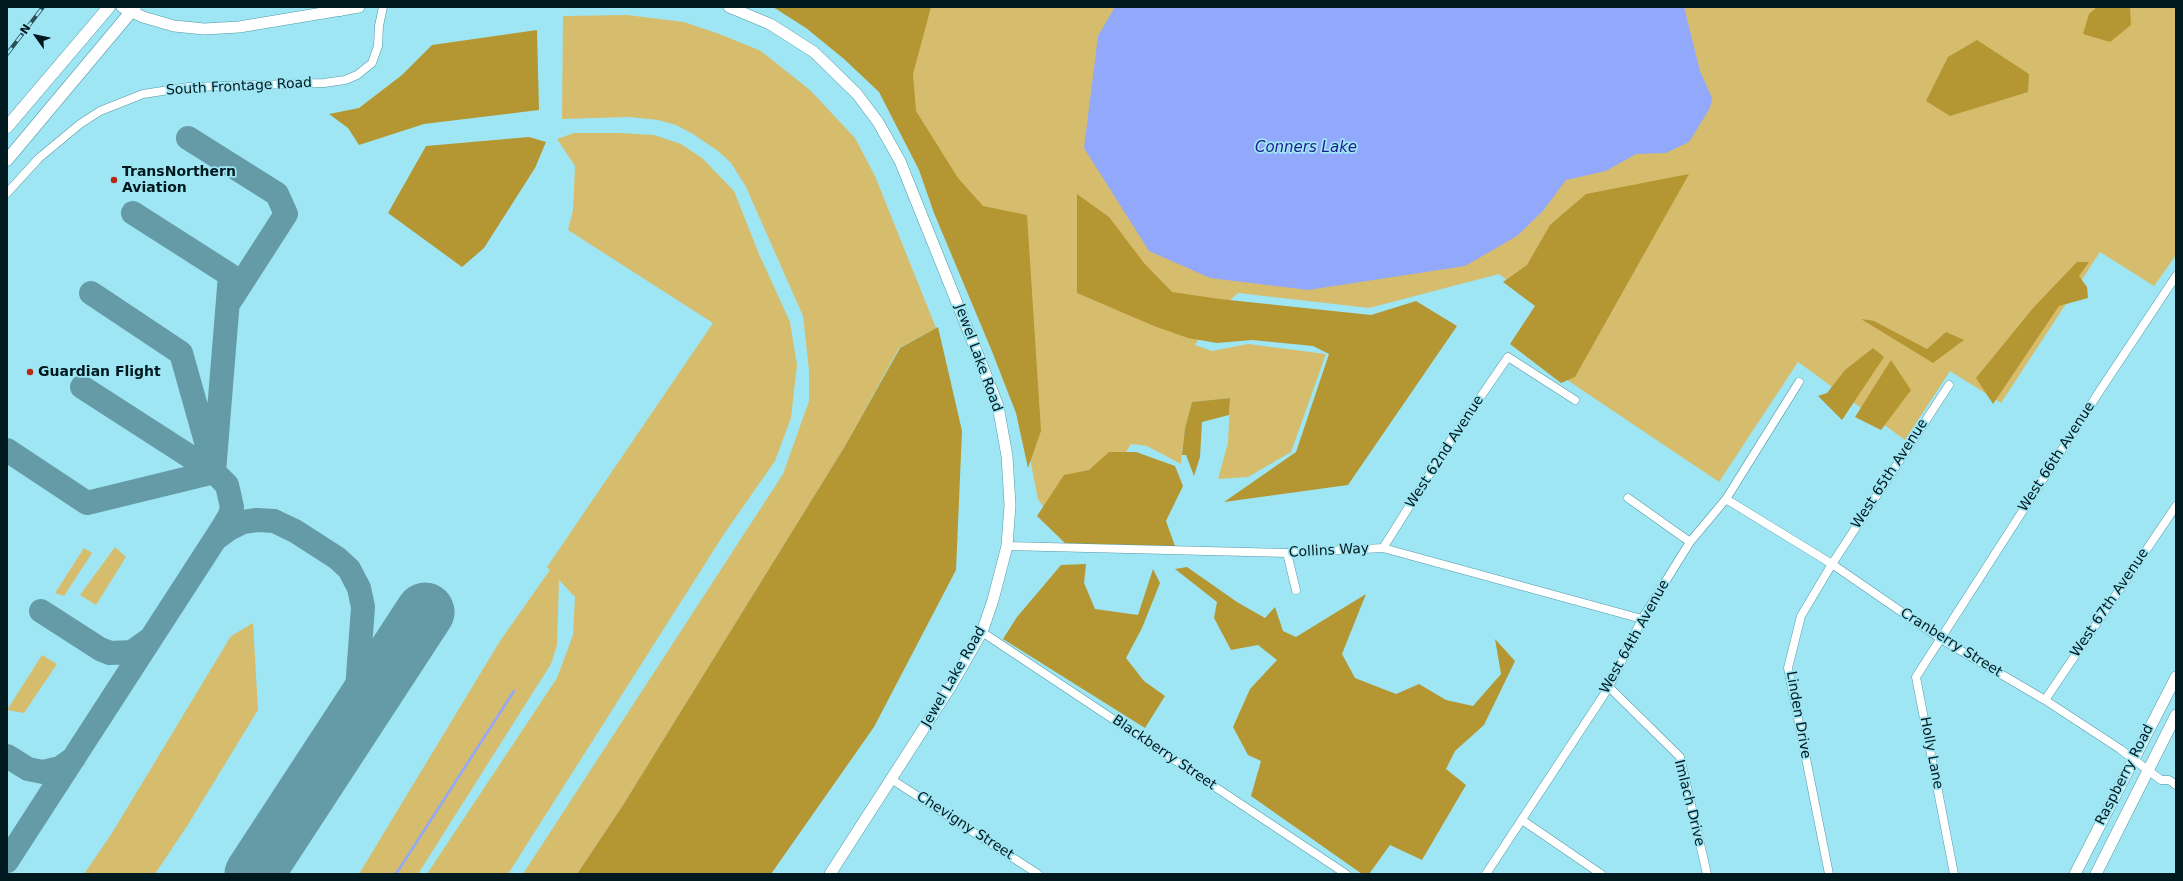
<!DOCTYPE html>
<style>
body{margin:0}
#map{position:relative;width:2183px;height:881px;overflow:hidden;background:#9fe6f4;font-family:"DejaVu Sans",sans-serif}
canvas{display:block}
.frame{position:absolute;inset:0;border:8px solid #00191e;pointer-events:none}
.north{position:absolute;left:16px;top:16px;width:40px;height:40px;-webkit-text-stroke:3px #9fe6f4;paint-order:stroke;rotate:303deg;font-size:11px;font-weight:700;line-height:16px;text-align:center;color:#00191e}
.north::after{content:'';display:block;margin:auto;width:14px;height:18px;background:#00191e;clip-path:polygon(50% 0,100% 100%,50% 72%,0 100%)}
</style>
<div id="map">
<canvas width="2183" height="881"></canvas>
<div class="frame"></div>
<div class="north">N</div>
</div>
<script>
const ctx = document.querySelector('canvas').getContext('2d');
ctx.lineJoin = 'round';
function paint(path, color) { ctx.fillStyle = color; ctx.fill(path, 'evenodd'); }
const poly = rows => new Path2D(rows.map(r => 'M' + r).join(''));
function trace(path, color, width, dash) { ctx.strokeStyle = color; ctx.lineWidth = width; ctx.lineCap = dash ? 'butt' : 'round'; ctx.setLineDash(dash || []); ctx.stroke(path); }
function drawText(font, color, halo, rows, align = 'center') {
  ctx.font = font + ' "DejaVu Sans",sans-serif'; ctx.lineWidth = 3.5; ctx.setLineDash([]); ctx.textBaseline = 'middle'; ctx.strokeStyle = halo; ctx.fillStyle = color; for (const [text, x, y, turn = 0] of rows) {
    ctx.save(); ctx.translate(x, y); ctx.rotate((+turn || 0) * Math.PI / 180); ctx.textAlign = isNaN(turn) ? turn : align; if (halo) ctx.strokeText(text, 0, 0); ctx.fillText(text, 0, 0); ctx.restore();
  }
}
paint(poly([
 [774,7,2176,7,2176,255,2154,286,2100,252,2001,403,1950,371,1905,440,1798,362,1719,482,1515,345,1539,304,1499,274,1369,308,1238,293,1213,316,1195,345,1212,351,1248,344,1326,354,1291,452,1248,477,1218,479,1228,443,1230,398,1192,402,1185,428,1181,464,1147,446,1131,444,1071,539,1055,523,1038,499,1020,408,888,95,842,49],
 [627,15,684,22,722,35,761,51,810,90,855,138,875,176,936,328,899,348,845,446,623,805,577,874,523,874,783,474,809,401,809,371,803,316,746,187,731,163,718,151,693,134,676,125,658,120,629,117,562,119,563,16],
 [574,133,621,133,654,135,681,144,702,158,734,191,759,254,790,322,797,365,791,418,775,461,724,534,508,874,427,874,557,678,573,635,575,597,559,580,557,645,551,664,418,874,359,874,500,641,550,570,547,567,713,323,568,230,573,210,575,166,557,139],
 [115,547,126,557,96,605,80,595],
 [84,548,92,553,64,596,55,593],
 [253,623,258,710,189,823,155,874,84,874,112,833,231,636],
 [42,655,57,664,24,713,7,710]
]), '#d6bd6d');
paint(poly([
 [773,7,931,7,913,74,916,111,958,178,983,206,1027,215,1041,431,1028,468,1016,413,991,349,934,213,919,170,879,92,844,59,806,28],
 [2097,7,2130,7,2131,25,2110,42,2083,34,2089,14],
 [537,30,539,110,424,124,359,145,348,128,329,114,359,108,402,75,432,45],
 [1977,40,2029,74,2028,92,1950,116,1926,101,1948,57],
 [529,137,546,142,535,168,484,248,462,267,388,213,426,146],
 [1689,174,1575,377,1561,383,1510,344,1535,306,1503,282,1527,265,1550,225,1586,194],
 [1077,194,1109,217,1144,263,1172,292,1220,299,1371,315,1416,301,1457,326,1348,485,1224,502,1296,452,1329,354,1313,346,1252,340,1217,343,1188,338,1154,326,1077,293],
 [2077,262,2089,262,2079,276,2087,287,2088,298,2059,306,1993,404,1976,378,2034,307],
 [1861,319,1874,321,1927,349,1946,332,1964,340,1933,363],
 [938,327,962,431,956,570,874,727,771,874,577,874,623,805,845,446,900,348],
 [1873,348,1884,357,1842,420,1818,396,1827,393,1845,370],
 [1891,360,1911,390,1881,430,1855,417],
 [1230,398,1229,415,1202,422,1200,457,1194,476,1186,455,1182,455,1185,428,1192,402],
 [1109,452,1136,452,1175,466,1183,486,1166,521,1175,546,1067,545,1037,516,1064,475,1089,470],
 [1086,564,1084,583,1095,609,1138,615,1153,569,1160,583,1142,628,1126,658,1144,681,1165,696,1145,728,1003,639,1017,617,1061,565],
 [1187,567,1237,602,1265,618,1275,607,1283,631,1296,637,1366,594,1342,654,1355,678,1396,694,1419,684,1446,700,1473,706,1501,674,1495,639,1515,661,1484,725,1455,751,1446,769,1466,785,1422,860,1390,845,1369,874,1362,874,1251,796,1261,761,1248,755,1233,727,1250,689,1277,660,1258,645,1231,650,1214,618,1217,602,1175,569]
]), '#b49732');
paint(poly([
 [1115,7,1684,7,1700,71,1712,98,1710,108,1689,142,1666,153,1636,154,1606,171,1566,180,1543,211,1517,236,1465,266,1308,290,1210,278,1149,251,1084,148,1098,36]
]), '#92a8fa');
trace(poly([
 [396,874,514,691]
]), '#92a8fa', 2.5);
trace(poly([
 [188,138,277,194,286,214,230,301],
 [133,213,230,275,214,472],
 [91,293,181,353,210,456],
 [7,450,87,503,214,472],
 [218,537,229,529,243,522,257,520,274,521,295,531,337,558,349,569,359,588,363,607,355,718],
 [41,611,100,649,110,653,132,652,150,639],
 [7,756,28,769,43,772,60,768,74,758],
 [7,861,223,527,230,515,232,507,227,485,214,472,82,387]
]), '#659ba6', 24);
trace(poly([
 [254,874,425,612]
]), '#659ba6', 59);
const minor = poly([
 [7,193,39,158,80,124,100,111,143,94,189,87,324,83,345,80,357,75,372,63,378,46,379,26,383,7],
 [1628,498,1690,542],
 [1726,499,1832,564,1941,639,2045,700,2120,749,2161,780,2169,780,2176,785],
 [1007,546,1287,553,1383,548,1642,619],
 [1383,548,1451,440,1508,357,1575,400],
 [1287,553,1296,590],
 [982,632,1346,874],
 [1609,687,1680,757,1707,874],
 [2045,700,2176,506],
 [891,779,1038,874],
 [1522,820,1601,874],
 [1486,874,1609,687,1642,619,1690,542,1726,499,1799,382],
 [1829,874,1788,668,1801,616,1832,564,1949,385],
 [1954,874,1916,677,2099,392,2176,276]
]);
const secondary = poly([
 [122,7,143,17,174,26,204,29,239,27,359,7],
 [729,7,770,24,814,52,857,94,878,122,900,161,984,370,998,406,1007,456,1010,505,1007,546,993,600,982,632,951,686,830,874],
 [2075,874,2176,677],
 [2096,874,2176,715]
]);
const primary = poly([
 [325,7,340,10],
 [7,127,109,7],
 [7,160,135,7]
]);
trace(minor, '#5399a6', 9);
trace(secondary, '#5399a6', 12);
trace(primary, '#5399a6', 13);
trace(minor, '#fff', 8);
trace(secondary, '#fff', 11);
trace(primary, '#fff', 12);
const rail = poly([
 [7,54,43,7]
]);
trace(rail, '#2b5057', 4);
trace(rail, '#9fe6f4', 2.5, [8]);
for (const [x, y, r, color] of [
 [114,180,4,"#b62a11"],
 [30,372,4,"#b62a11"]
]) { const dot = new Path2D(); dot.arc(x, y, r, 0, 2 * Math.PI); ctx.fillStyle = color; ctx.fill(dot); trace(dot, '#9fe6f4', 1.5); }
drawText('14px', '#00191e', '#9fe6f4', [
 ["South Frontage Road",239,87,-3],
 ["Jewel Lake Road",978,358,70],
 ["West 62nd Avenue",1445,452,-57],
 ["West 66th Avenue",2057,457,-57],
 ["West 65th Avenue",1890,474,-57],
 ["Collins Way",1329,551,-3],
 ["West 67th Avenue",2110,603,-56],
 ["West 64th Avenue",1635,637,-61],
 ["Cranberry Street",1951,643,32],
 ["Jewel Lake Road",954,677,-60],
 ["Linden Drive",1798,715,80],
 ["Blackberry Street",1164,753,34],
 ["Holly Lane",1931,753,79],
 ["Raspberry Road",2125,775,-63],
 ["Imlach Drive",1689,803,76],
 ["Chevigny Street",965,826,33]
]);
drawText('bold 14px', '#00191e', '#9fe6f4', [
 ["TransNorthern",122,172],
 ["Aviation",122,188],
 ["Guardian Flight",38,372]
], 'left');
drawText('italic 15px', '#1f198f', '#9fe6f4', [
 ["Conners Lake",1306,148]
]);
</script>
